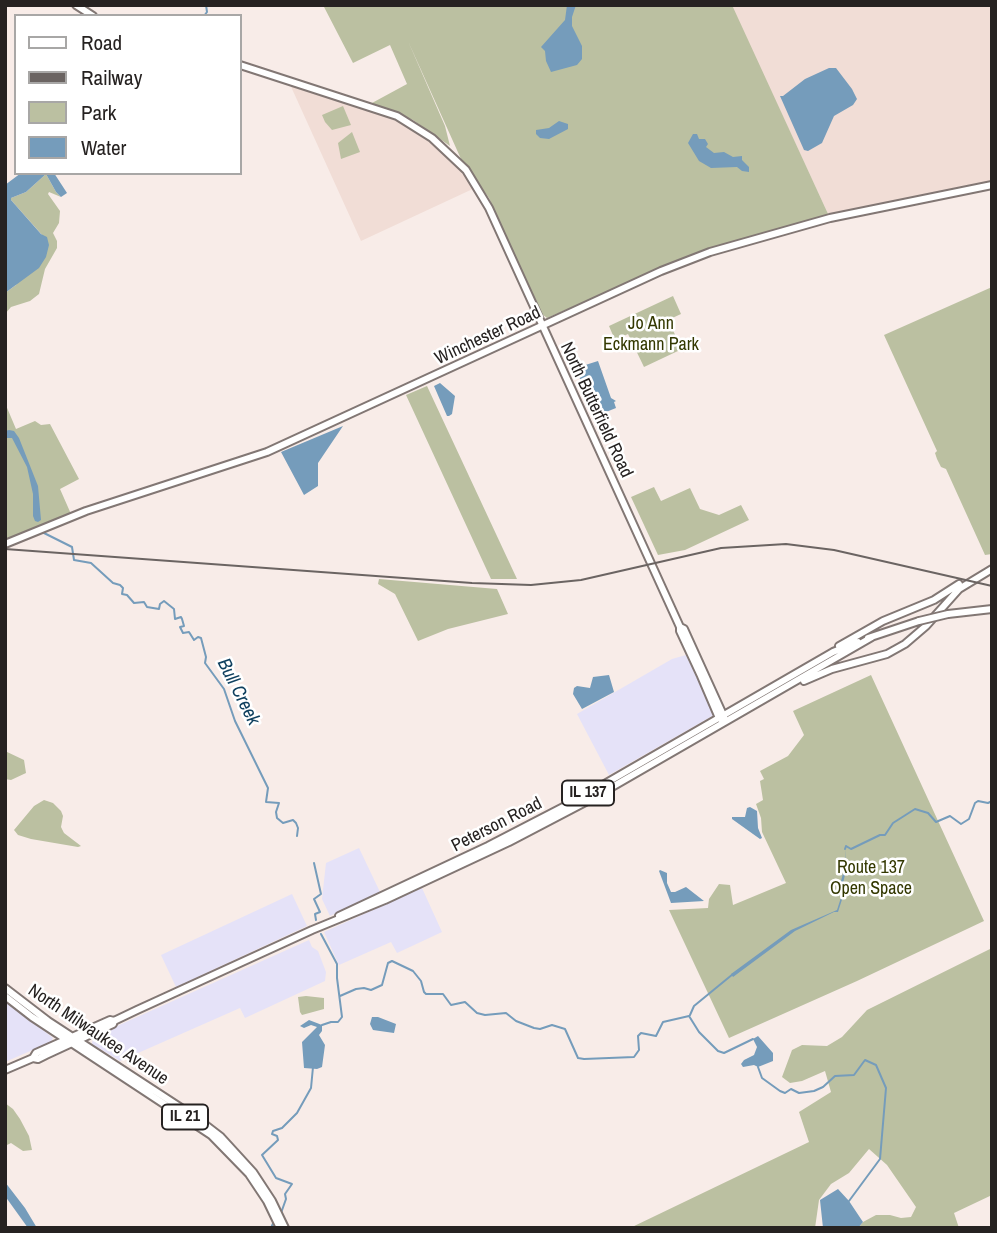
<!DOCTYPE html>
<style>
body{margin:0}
#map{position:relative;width:997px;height:1233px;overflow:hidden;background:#f8ece8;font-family:"Archivo Narrow",sans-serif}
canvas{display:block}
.frame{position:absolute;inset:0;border:7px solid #262221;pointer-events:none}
.legend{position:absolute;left:14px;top:14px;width:228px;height:161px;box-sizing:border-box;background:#fff;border:2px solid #a8a7a6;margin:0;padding:9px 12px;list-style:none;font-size:21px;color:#262221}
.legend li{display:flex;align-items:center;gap:14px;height:35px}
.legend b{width:35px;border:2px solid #a8a7a6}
</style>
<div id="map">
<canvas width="997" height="1233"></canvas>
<div class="frame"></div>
<ul class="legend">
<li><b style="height:9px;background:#fff"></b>Road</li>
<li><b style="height:9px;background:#6b6462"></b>Railway</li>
<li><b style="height:19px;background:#bbc0a1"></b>Park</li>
<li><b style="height:19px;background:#759cbb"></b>Water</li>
</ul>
</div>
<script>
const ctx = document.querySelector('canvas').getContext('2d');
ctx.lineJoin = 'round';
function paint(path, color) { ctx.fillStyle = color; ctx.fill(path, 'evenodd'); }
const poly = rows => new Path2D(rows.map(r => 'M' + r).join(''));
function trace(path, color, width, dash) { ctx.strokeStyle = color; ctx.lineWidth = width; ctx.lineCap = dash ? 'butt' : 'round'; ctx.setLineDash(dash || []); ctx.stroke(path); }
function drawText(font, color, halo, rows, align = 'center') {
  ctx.font = font + ' "Archivo Narrow",sans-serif'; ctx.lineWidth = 5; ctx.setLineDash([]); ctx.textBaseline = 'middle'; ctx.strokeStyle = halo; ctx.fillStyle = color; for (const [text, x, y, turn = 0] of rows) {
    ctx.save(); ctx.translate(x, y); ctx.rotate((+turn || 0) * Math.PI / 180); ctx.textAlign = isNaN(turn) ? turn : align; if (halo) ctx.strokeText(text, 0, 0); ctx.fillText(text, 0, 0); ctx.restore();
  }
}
paint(poly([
 [686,655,714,715,609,775,577,714,672,659],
 [359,848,380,892,330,916,322,899,326,863],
 [422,888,442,932,397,953,391,942,339,965,324,932],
 [292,894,307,926,176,987,161,955],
 [309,940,312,947,318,951,326,972,325,981,245,1018,240,1008,120,1061,92,1044,93,1038,97,1035],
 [5,1000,53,1038,51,1042,5,1062]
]), '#e5e2f8');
paint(poly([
 [731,5,992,5,992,185,830,218],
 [288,80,385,111,450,153,477,187,361,241]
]), '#f1ddd6');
paint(poly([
 [323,5,732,5,829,216,766,232,684,258,547,318,542,314,489,198,461,159,408,41,445,126,450,146,413,120,372,103,407,84,390,45,353,63],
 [343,106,351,125,332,130,325,122,322,115],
 [352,132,360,152,341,159,338,143],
 [46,174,56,192,61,197,49,192,48,194,60,211,59,223,53,233,57,241,57,248,45,269,39,294,30,301,11,307,5,314,5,293,16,285,43,236,11,200,11,198,26,192],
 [992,287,992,554,985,555,946,469,941,467,937,459,935,453,937,451,884,335],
 [673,296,681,314,668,320,680,345,680,350,644,367,628,334,615,340,609,326],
 [427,386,517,579,491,579,406,395],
 [5,403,16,429,35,421,41,425,50,424,79,479,60,489,71,514,5,542],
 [654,487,661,501,690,488,700,509,719,515,741,505,749,520,685,550,658,555,631,497],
 [379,579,497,589,508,614,448,629,418,641,395,594,378,584],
 [871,675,984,921,857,981,729,1038,669,910,708,908,709,899,719,884,730,885,733,905,786,883,762,832,761,818,756,804,763,800,760,781,764,779,760,771,788,756,804,735,793,711],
 [5,751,24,760,26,773,11,780,5,779],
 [44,800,53,803,61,811,63,816,61,827,64,833,81,846,78,847,31,839,18,835,14,830,34,806],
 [992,948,992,1195,954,1213,959,1228,858,1228,863,1222,876,1215,890,1215,901,1218,911,1217,916,1207,887,1165,869,1149,849,1173,831,1184,819,1200,815,1228,630,1228,809,1142,799,1112,831,1092,825,1071,802,1081,790,1083,782,1077,792,1050,802,1045,827,1046,842,1037,867,1010],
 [306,996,324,998,324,1009,302,1015,300,1012,298,997],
 [5,1103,13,1109,20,1119,29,1136,32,1150,23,1151,11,1143,5,1146]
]), '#bbc0a1');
paint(poly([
 [567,5,576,5,572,17,572,26,582,46,582,59,577,65,551,72,546,61,545,51,541,47,565,20],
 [829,68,836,68,852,89,857,99,853,105,834,116,822,143,808,151,804,150,780,96,783,96,805,79],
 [559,121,568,124,568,129,549,139,540,138,536,134,536,130,549,128],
 [693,134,697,134,699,139,705,139,708,144,706,147,714,153,724,152,733,157,742,156,742,160,749,167,749,172,742,171,737,167,711,168,699,161,688,143],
 [21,173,54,173,67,193,61,197,56,192,46,174,26,192,11,198,11,200,41,234,47,237,49,245,46,257,39,268,5,293,5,185],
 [598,361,611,398,616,401,614,402,616,408,601,414,595,414,577,372,579,367],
 [440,383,455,396,452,414,449,416,447,416,434,386],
 [343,426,318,463,318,486,304,495,281,452],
 [9,430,14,431,19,438,38,486,41,520,38,522,35,521,33,516,33,494,27,467,12,438,5,438,5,431],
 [609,675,614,692,582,709,573,694,574,688,577,686,590,688,593,677],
 [750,807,757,811,758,828,762,838,760,839,732,819,732,817,745,817,747,808],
 [845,848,847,867,843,883,846,887,838,912,834,912,795,931,733,977,731,974,791,930,837,910,844,888,841,881,846,862],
 [660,870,667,873,667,883,671,892,675,892,686,887,704,901,671,903,659,871],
 [372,1017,378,1017,396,1024,394,1033,373,1030,370,1024],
 [309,1020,322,1025,322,1031,319,1035,325,1045,322,1067,317,1069,304,1068,302,1042,317,1027,311,1025,304,1028,300,1026],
 [758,1036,773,1053,773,1061,758,1067,754,1065,743,1067,741,1064,744,1060,754,1055,757,1047,753,1039],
 [5,1182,25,1208,37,1228,28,1228,5,1196],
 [838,1189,849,1201,863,1222,858,1228,823,1228,820,1200]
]), '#759cbb');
trace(poly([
 [204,16,207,12,206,5],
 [42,532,72,547,74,560,91,563,113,583,120,585,123,588,122,594,127,595,134,603,144,602,147,607,159,609,160,604,164,601,174,609,175,619,181,617,182,619,184,626,180,627,183,633,189,632,194,640,198,637,201,638,206,657,205,663,224,689,235,721,268,788,266,802,279,803,276,812,277,818,283,823,293,820,296,823,298,828,297,836],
 [845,849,846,846,851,849,880,835,885,835,893,823,915,809,928,813,936,822,950,816,961,824,969,819,975,803,978,801,988,803,992,801],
 [314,863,321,894,314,899,320,912,315,914,316,920],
 [321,934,337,964,337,978,342,1017,338,1022,331,1022,322,1025],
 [340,996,356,989,364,988,371,990,382,985,388,963,392,961,413,971,421,981,424,992,426,994,443,994,451,1005,465,1002,477,1013,485,1015,506,1013,516,1021,534,1028,540,1029,552,1025,565,1029,578,1058,584,1059,634,1057,639,1050,638,1036,641,1033,656,1036,663,1022,689,1016],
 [690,1015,694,1006,733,974],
 [689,1016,699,1032,718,1051,724,1053,753,1039],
 [758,1067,762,1078,780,1091,785,1093,791,1089,799,1093,814,1091,823,1087,835,1076,854,1075,865,1060,876,1065,886,1088,880,1159,849,1201],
 [281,1213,286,1199,285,1194,292,1184,276,1178,262,1155,278,1140,277,1136,272,1134,273,1131,282,1128,297,1113,311,1088,313,1067],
 [271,1228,275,1219]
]), '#759cbb', 2);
const major = poly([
 [76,5,93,16],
 [240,65,397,116,432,138,466,170,489,208,680,627,680,631,701,676,719,718,724,722],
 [5,544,86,511,267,452,661,271,710,252,830,218,992,185],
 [948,614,992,609],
 [680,627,684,629,724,717],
 [868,638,919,621],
 [839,646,883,621,934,600,959,584],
 [804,681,832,669,887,654,905,644,926,626,959,589,992,569],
 [339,916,488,846,575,801,833,652,858,642],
 [5,988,48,1021,195,1117,221,1137,253,1172,272,1201,285,1228],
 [5,996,32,1017,211,1135,249,1174,267,1201,280,1228],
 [33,1058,38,1059,46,1055,113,1024,114,1021,137,1010,312,930,385,900,509,842,593,798,872,637],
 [5,1070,33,1058,36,1053,110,1020,114,1021]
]);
trace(major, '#827774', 10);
trace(major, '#fff', 6);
trace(poly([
 [5,549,472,583,531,585,581,580,721,548,786,544,834,550,992,586]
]), '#6b6462', 2);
const majorBridge = poly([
 [919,621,948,614]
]);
trace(majorBridge, '#827774', 10, []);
trace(majorBridge, '#fff', 6);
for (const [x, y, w] of [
 [588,793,52],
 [185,1117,46]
]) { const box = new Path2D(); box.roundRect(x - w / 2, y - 12.5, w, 25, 5); ctx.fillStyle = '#fff'; ctx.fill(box); trace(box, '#262221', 2); }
drawText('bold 16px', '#262221', null, [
 ["IL 137",588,793],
 ["IL 21",185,1117]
]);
drawText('18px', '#333800', '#fff', [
 ["Jo Ann",651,324],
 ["Eckmann Park",651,345],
 ["Route 137",871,868],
 ["Open Space",871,889]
]);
drawText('18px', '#262221', '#fff', [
 ["Winchester Road",488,336,-25],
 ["North Butterfield Road",596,410,65],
 ["Peterson Road",497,825,-27],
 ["North Milwaukee Avenue",98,1035,34]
]);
drawText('italic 19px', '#0f405f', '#fff', [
 ["Bull Creek",238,692,63]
]);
</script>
